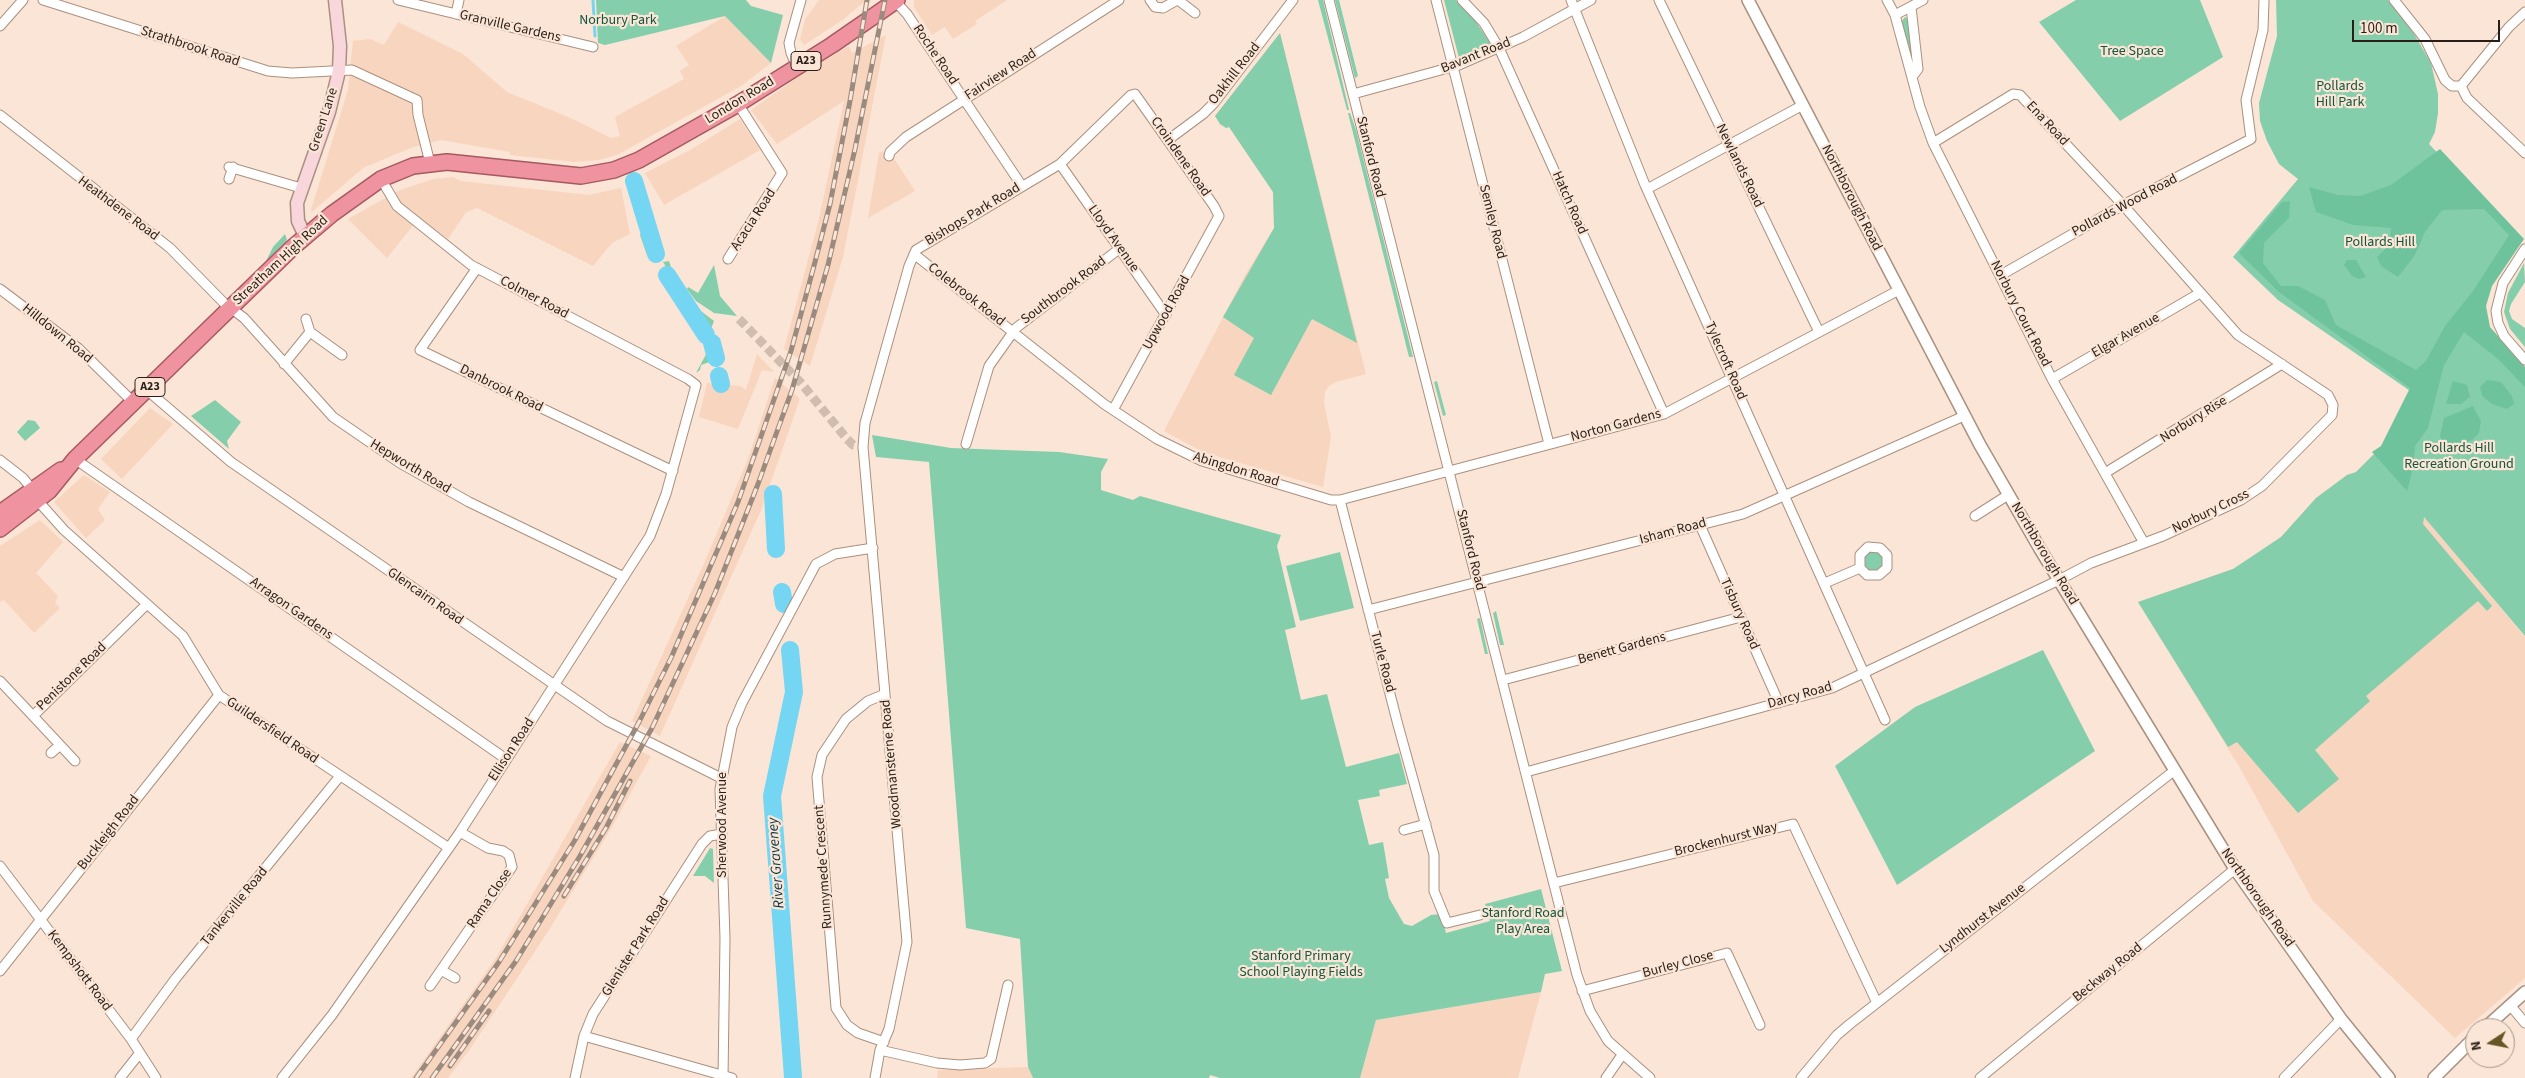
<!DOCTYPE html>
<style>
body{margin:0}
#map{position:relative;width:2525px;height:1078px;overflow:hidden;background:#fbe5d6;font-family:"Source Sans 3",sans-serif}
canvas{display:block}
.north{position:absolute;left:2465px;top:1018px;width:50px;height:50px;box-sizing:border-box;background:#fbe5d6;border:1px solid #a7968a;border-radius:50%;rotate:259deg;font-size:14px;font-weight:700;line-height:20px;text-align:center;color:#291f18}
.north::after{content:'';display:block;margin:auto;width:18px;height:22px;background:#685524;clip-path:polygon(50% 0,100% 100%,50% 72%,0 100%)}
.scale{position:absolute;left:2352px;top:20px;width:148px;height:22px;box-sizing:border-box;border:2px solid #291f18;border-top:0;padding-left:6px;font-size:15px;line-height:18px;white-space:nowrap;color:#291f18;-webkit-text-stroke:4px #fbe5d6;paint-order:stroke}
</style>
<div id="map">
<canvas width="2525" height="1078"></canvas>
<div class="north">N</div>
<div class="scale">100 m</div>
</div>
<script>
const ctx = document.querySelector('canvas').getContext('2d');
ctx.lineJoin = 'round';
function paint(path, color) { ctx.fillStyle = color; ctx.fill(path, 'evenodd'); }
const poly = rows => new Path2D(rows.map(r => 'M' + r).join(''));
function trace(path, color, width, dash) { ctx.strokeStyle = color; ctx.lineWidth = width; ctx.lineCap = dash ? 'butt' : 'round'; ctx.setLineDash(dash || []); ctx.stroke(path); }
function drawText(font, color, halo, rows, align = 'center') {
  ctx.font = font + ' "Source Sans 3",sans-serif'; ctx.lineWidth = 4.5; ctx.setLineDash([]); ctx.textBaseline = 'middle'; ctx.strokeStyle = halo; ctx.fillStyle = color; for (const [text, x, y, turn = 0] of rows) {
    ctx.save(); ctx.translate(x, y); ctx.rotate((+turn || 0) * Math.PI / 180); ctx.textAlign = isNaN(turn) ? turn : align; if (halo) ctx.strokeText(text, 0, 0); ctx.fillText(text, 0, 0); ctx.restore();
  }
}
paint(poly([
 [819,0,872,0,860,5,844,19,804,45,800,39,805,20],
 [914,0,1007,0,975,21,977,24,953,39,945,27,932,35,914,7],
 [725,16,771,63,741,86,617,155,599,160,574,162,510,155,510,152,441,140,413,147,363,168,312,212,311,210,348,90,353,41,370,39,384,45,398,22,463,54,507,92,573,119,611,138,620,136,615,117,684,79,680,71,689,65,676,46],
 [1280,33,1366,374,1336,382,1329,386,1325,391,1324,403,1331,437,1323,487,1203,452,1164,431,1245,275,1274,228,1273,192,1229,127,1226,128,1220,124,1215,116],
 [886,35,843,257,810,366,784,349,819,219,844,101,777,144,751,110,801,75,849,46,852,53],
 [740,119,760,150,664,205,645,173,692,149],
 [883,151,885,155,893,157,915,191,868,218,879,153],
 [453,177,461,181,589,195,621,188,630,234,612,243,593,266,477,208,466,212,448,239,419,218,387,258,348,219,398,191,433,179],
 [757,354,774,372,762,370,738,429,699,417,707,383,740,386,746,390],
 [775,378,800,399,761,510,660,736,632,721,706,559,748,459],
 [150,408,173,424,122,479,101,459],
 [2373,455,2525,637,2525,978,2455,1038,2313,901,2240,768,2138,602,2233,569,2251,559,2281,537,2316,498,2347,475,2356,472],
 [84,475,110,492,98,509,105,520,86,538,54,502],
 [40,520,63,542,36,573,58,596,55,603,60,608,34,633,4,600,0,602,0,546],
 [620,742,651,756,612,827,547,933,470,1049,448,1078,411,1078,496,958],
 [1541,992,1518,1078,1360,1078,1376,1020],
 [1028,1067,1033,1078,937,1078,938,1070]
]), '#f8d5be');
paint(poly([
 [596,0,746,0,751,6,783,15,771,63,725,16,605,45,598,43],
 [1318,0,1323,0,1349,110,1347,110],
 [1335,0,1339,0,1358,76,1355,78],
 [1444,0,1456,0,1474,19,1491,44,1459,58],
 [2076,0,2200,0,2223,57,2120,121,2039,22],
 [2276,0,2388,0,2414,34,2431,63,2438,94,2438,113,2435,132,2429,144,2519,238,2474,304,2525,381,2525,636,2424,517,2423,524,2492,606,2487,611,2478,601,2366,696,2370,701,2315,750,2339,779,2298,813,2237,742,2228,747,2138,602,2233,569,2281,537,2316,498,2347,475,2356,472,2373,455,2390,446,2419,397,2278,300,2233,257,2298,179,2279,164,2267,141,2260,121,2259,103,2277,36],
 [1905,17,1908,19,1912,65,1901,22],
 [1280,33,1357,343,1312,319,1271,395,1234,375,1254,338,1223,317,1274,228,1273,192,1229,127,1226,128,1220,124,1215,116],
 [1348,113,1350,113,1356,130,1413,357,1409,357],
 [646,226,655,253,647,255,640,235],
 [285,234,287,240,266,261,273,247],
 [669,261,673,273,693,305,714,321,709,334,663,262],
 [2524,263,2525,282,2511,304,2509,311,2512,319,2525,328,2525,347,2510,329,2504,312,2508,293],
 [714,265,720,296,737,316,714,313,696,301,687,289,688,287,698,293],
 [711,345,715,360,701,365,700,370,696,373],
 [1437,381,1446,415,1443,416,1434,382],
 [215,400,241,422,227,441,229,449,191,416],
 [28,420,35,421,40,428,25,441,17,432],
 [872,435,951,448,1059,452,1108,459,1101,472,1101,490,1133,500,1140,496,1281,535,1277,546,1296,627,1285,630,1301,700,1327,694,1346,767,1399,753,1407,784,1379,790,1380,796,1358,800,1369,845,1383,842,1389,878,1385,879,1389,898,1404,924,1412,926,1431,915,1441,914,1446,933,1490,921,1485,904,1541,889,1562,971,1545,974,1541,992,1376,1020,1360,1078,1220,1078,1210,1075,1209,1078,1033,1078,1028,1067,1020,939,966,928,929,462,876,457],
 [1865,551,1882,551,1886,567,1871,574,1860,563],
 [1340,552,1354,608,1300,621,1286,566],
 [1496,611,1504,645,1500,645,1493,613],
 [1480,618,1488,654,1485,654,1477,619],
 [2043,650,2095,751,1897,885,1835,766,1915,707],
 [710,848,713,849,714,883,705,876,693,876]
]), '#85ceac');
paint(poly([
 [2440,149,2524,239,2492,286,2486,306,2490,327,2525,367,2525,387,2497,358,2464,332,2444,365,2428,428,2415,446,2413,468,2407,491,2372,452,2381,446,2410,388,2279,292,2239,253,2282,202,2290,201,2289,218,2264,243,2263,263,2281,286,2298,286,2325,300,2336,325,2416,370,2426,361,2445,326,2473,291,2509,235,2484,209,2442,210,2425,232,2415,255,2398,277,2381,266,2377,257,2389,245,2391,228,2353,225,2316,212,2309,187,2338,195,2360,196,2391,185],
 [2347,260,2356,260,2366,277,2359,279,2352,276,2344,265],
 [2487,380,2501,382,2512,396,2514,404,2507,409,2492,404,2482,396,2480,387],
 [2453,381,2467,385,2470,397,2461,404,2446,404],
 [2473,406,2481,421,2479,433,2472,440,2456,447,2444,444,2440,436,2444,418]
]), '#6ec39d');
trace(poly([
 [593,0,595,36]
]), '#74d6f2', 3);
trace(poly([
 [634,181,656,254],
 [667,275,706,335],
 [712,343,716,358],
 [719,376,721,384],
 [773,494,776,549],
 [782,592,784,604],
 [790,650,794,692,772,796,793,1077]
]), '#74d6f2', 18);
trace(poly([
 [739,319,801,383,847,439,853,445,863,447]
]), '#d1bdb0', 9, [9, 4.5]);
const minor = poly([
 [43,0,268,71,292,73,352,70,417,100,418,115,430,163],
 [398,0,593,47],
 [1150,0,1155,7,1163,8,1177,0],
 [1178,0,1195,13],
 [1329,0,1577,975,1590,1011,1608,1041,1650,1078],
 [1436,0,1549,444],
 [1462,0,1484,23,1499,48,1664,414],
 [1571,0,1645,185,1885,720],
 [1659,0,1819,332],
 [1887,0,1895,15,1920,107,1933,143,2052,379,2144,543],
 [2394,0,2425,39,2445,80,2452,86,2461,86],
 [895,1,907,14,1022,186],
 [1911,7,1918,69,1912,77],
 [456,14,459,0],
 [1895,15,1923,0],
 [0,26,23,0],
 [797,67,791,53,789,43,801,0],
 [2461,86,2509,27,2525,12],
 [2461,86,2467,98,2525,153],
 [1353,94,1459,65,1523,37,1591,0],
 [0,115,170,248,224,303,244,318,333,417,400,463,469,502,624,577],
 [1168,140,1203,114,1214,103,1293,0],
 [889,156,890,152,906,137,1119,0],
 [1060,164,1166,315],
 [229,167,301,188],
 [229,179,233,167],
 [1647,189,1803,105],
 [2525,249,2503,283,2496,311,2498,323,2504,336,2525,360],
 [914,254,1104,404,1157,439,1202,461,1331,500,1340,500,1664,414,1899,290],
 [728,259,782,173,738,104],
 [477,268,420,350,673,471],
 [2001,275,2123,205,2251,139,2246,100,2263,30,2264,0],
 [0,289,78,348,133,402],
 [306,319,310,332],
 [284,364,310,332,342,355],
 [2052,379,2200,293],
 [147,390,231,462,607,721,721,778],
 [966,444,989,366,1016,328,1119,249],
 [75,459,506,759],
 [0,460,23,478,32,489],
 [2105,473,2282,364],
 [1340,500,1398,725,1434,855,1434,891,1447,923,1480,915],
 [38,501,64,530,183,636,219,695,449,848],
 [1975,516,2008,495],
 [1700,525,1779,703],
 [1825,583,1860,568,1860,555,1868,547,1880,548,1887,555,1887,568,1879,575,1867,575,1860,568],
 [1368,610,1743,514,1964,416],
 [1503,680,1741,617],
 [0,681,33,716,146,605],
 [33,716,75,761],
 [51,753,59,746],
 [1526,772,1832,688,2059,580,2091,563,2163,536,2241,500,2262,486,2332,415,2333,405,2328,395,2238,335,2123,205,2020,95,2013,94,1933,143],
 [1404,830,1426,824],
 [0,866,131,1039,156,1078],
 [1554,883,1793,824,1877,1003],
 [441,970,455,978],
 [0,971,219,695],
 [430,986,512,867,509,855,503,851,488,848,460,832],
 [1582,991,1727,953,1760,1025],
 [2510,1005,2525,1023],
 [584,1036,732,1078],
 [131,1039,176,978,340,776],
 [884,1042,858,1033,847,1025,836,1008,817,777,822,755,846,719,868,701,885,694],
 [880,1050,937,1063,960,1065,985,1063,991,1059,1008,985],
 [120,1078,139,1054],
 [282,1078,332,1015,460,832,650,536,666,494,696,385,688,379,471,265,397,206,381,179],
 [575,1078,584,1036,593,1014,702,844,710,836,722,834],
 [723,1078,725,938,720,789,732,727,742,703,816,564,835,554,873,548],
 [875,1078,880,1050,889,1029,907,942,863,447,865,423,909,266,916,250,1060,164,1131,95,1135,94,1214,206,1219,216,1113,410],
 [1606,1078,1622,1055],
 [1801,1078,1837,1035,1850,1024,2175,770],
 [1980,1078,2235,869],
 [2284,1078,2341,1019]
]);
const tertiary = poly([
 [1748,0,1980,445,2040,549,2235,869,2341,1019,2389,1078],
 [2485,1028,2525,992],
 [2434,1078,2475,1037]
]);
const secondary = poly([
 [305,236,298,221,297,203,329,112,339,71,340,46,335,0]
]);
const trunk = poly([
 [0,513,61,470],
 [0,529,49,491,75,459,292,248,332,214,381,179,413,166,447,162,581,176,614,170,639,160,738,104,832,45,897,0]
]);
trace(minor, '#aa907e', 11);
trace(tertiary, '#aa907e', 14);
trace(secondary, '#aa907e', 15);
trace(trunk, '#a65960', 18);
trace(minor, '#fff', 9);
trace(tertiary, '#fff', 11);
trace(secondary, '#f9d6db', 12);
trace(trunk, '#ee939f', 15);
const rail = poly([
 [564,896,606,828,630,781],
 [450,1066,489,1011],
 [416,1078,499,962,575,840,639,722,671,658,738,502,791,351,815,262,830,204,850,101,867,0],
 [432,1078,516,961,580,856,652,728,715,593,758,484,792,390,828,265,855,149,885,0]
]);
trace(rail, '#9b8b7f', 5);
trace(rail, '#fbe5d6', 3, [9]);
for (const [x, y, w] of [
 [806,61,30],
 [150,387,30]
]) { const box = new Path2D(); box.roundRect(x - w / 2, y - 9.5, w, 19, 4); ctx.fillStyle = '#fbe5d6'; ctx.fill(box); trace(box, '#291f18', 1); }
drawText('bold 12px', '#291f18', null, [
 ["A23",806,61],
 ["A23",150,387]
]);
drawText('14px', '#12563d', '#fbe5d6', [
 ["Norbury Park",618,21],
 ["Tree Space",2132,52],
 ["Pollards",2340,87],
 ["Hill Park",2340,103],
 ["Pollards Hill",2380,243],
 ["Pollards Hill",2459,449],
 ["Recreation Ground",2459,465],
 ["Stanford Road",1523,914],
 ["Play Area",1523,930],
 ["Stanford Primary",1301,957],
 ["School Playing Fields",1301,973]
]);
drawText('14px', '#291f18', '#fbe5d6', [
 ["Granville Gardens",510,27,13],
 ["Strathbrook Road",190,47,18],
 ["Roche Road",935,55,56],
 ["Bavant Road",1476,56,-22],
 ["Oakhill Road",1235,74,-52],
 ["Fairview Road",1001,75,-33],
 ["London Road",740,101,-31],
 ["Green Lane",324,120,-72],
 ["Ena Road",2047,124,47],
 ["Croindene Road",1180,157,55],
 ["Stanford Road",1370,157,76],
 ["Newlands Road",1739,166,64],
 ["Northborough Road",1851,198,63],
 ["Hatch Road",1569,203,66],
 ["Pollards Wood Road",2125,206,-28],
 ["Heathdene Road",118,209,37],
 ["Bishops Park Road",973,215,-31],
 ["Acacia Road",754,220,-57],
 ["Semley Road",1492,222,76],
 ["Lloyd Avenue",1113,239,55],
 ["Streatham High Road",281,261,-43],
 ["Southbrook Road",1064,291,-37],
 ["Colebrook Road",966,295,38],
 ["Colmer Road",534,298,28],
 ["Upwood Road",1167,313,-61],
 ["Norbury Court Road",2020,314,63],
 ["Hilldown Road",57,334,39],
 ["Elgar Avenue",2126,336,-30],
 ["Tylecroft Road",1725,361,66],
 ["Danbrook Road",501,389,26],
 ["Norbury Rise",2194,420,-32],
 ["Norton Gardens",1616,426,-15],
 ["Hepworth Road",410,467,31],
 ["Abingdon Road",1236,470,17],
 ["Norbury Cross",2211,512,-26],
 ["Isham Road",1673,532,-15],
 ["Stanford Road",1470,550,76],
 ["Northborough Road",2044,554,59],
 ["Glencairn Road",425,597,35],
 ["Arragon Gardens",291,609,35],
 ["Tisbury Road",1739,614,66],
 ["Benett Gardens",1622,649,-15],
 ["Turle Road",1382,662,75],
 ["Penistone Road",72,677,-44],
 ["Darcy Road",1800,696,-16],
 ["Guildersfield Road",272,731,34],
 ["Ellison Road",512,750,-57],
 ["Woodmansterne Road",892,764,-95],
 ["Sherwood Avenue",723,825,-90],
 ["Buckleigh Road",109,833,-52],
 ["Brockenhurst Way",1726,840,-14],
 ["Runnymede Crescent",824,867,-94],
 ["Northborough Road",2257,898,55],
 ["Rama Close",490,899,-56],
 ["Tankerville Road",235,907,-51],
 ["Lyndhurst Avenue",1983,919,-38],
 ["Glenister Park Road",636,947,-58],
 ["Burley Close",1678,965,-15],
 ["Kempshott Road",79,971,53],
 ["Beckway Road",2108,973,-39]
]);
drawText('italic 15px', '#063642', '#fbe5d6', [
 ["River Graveney",777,863,-94]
]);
</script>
